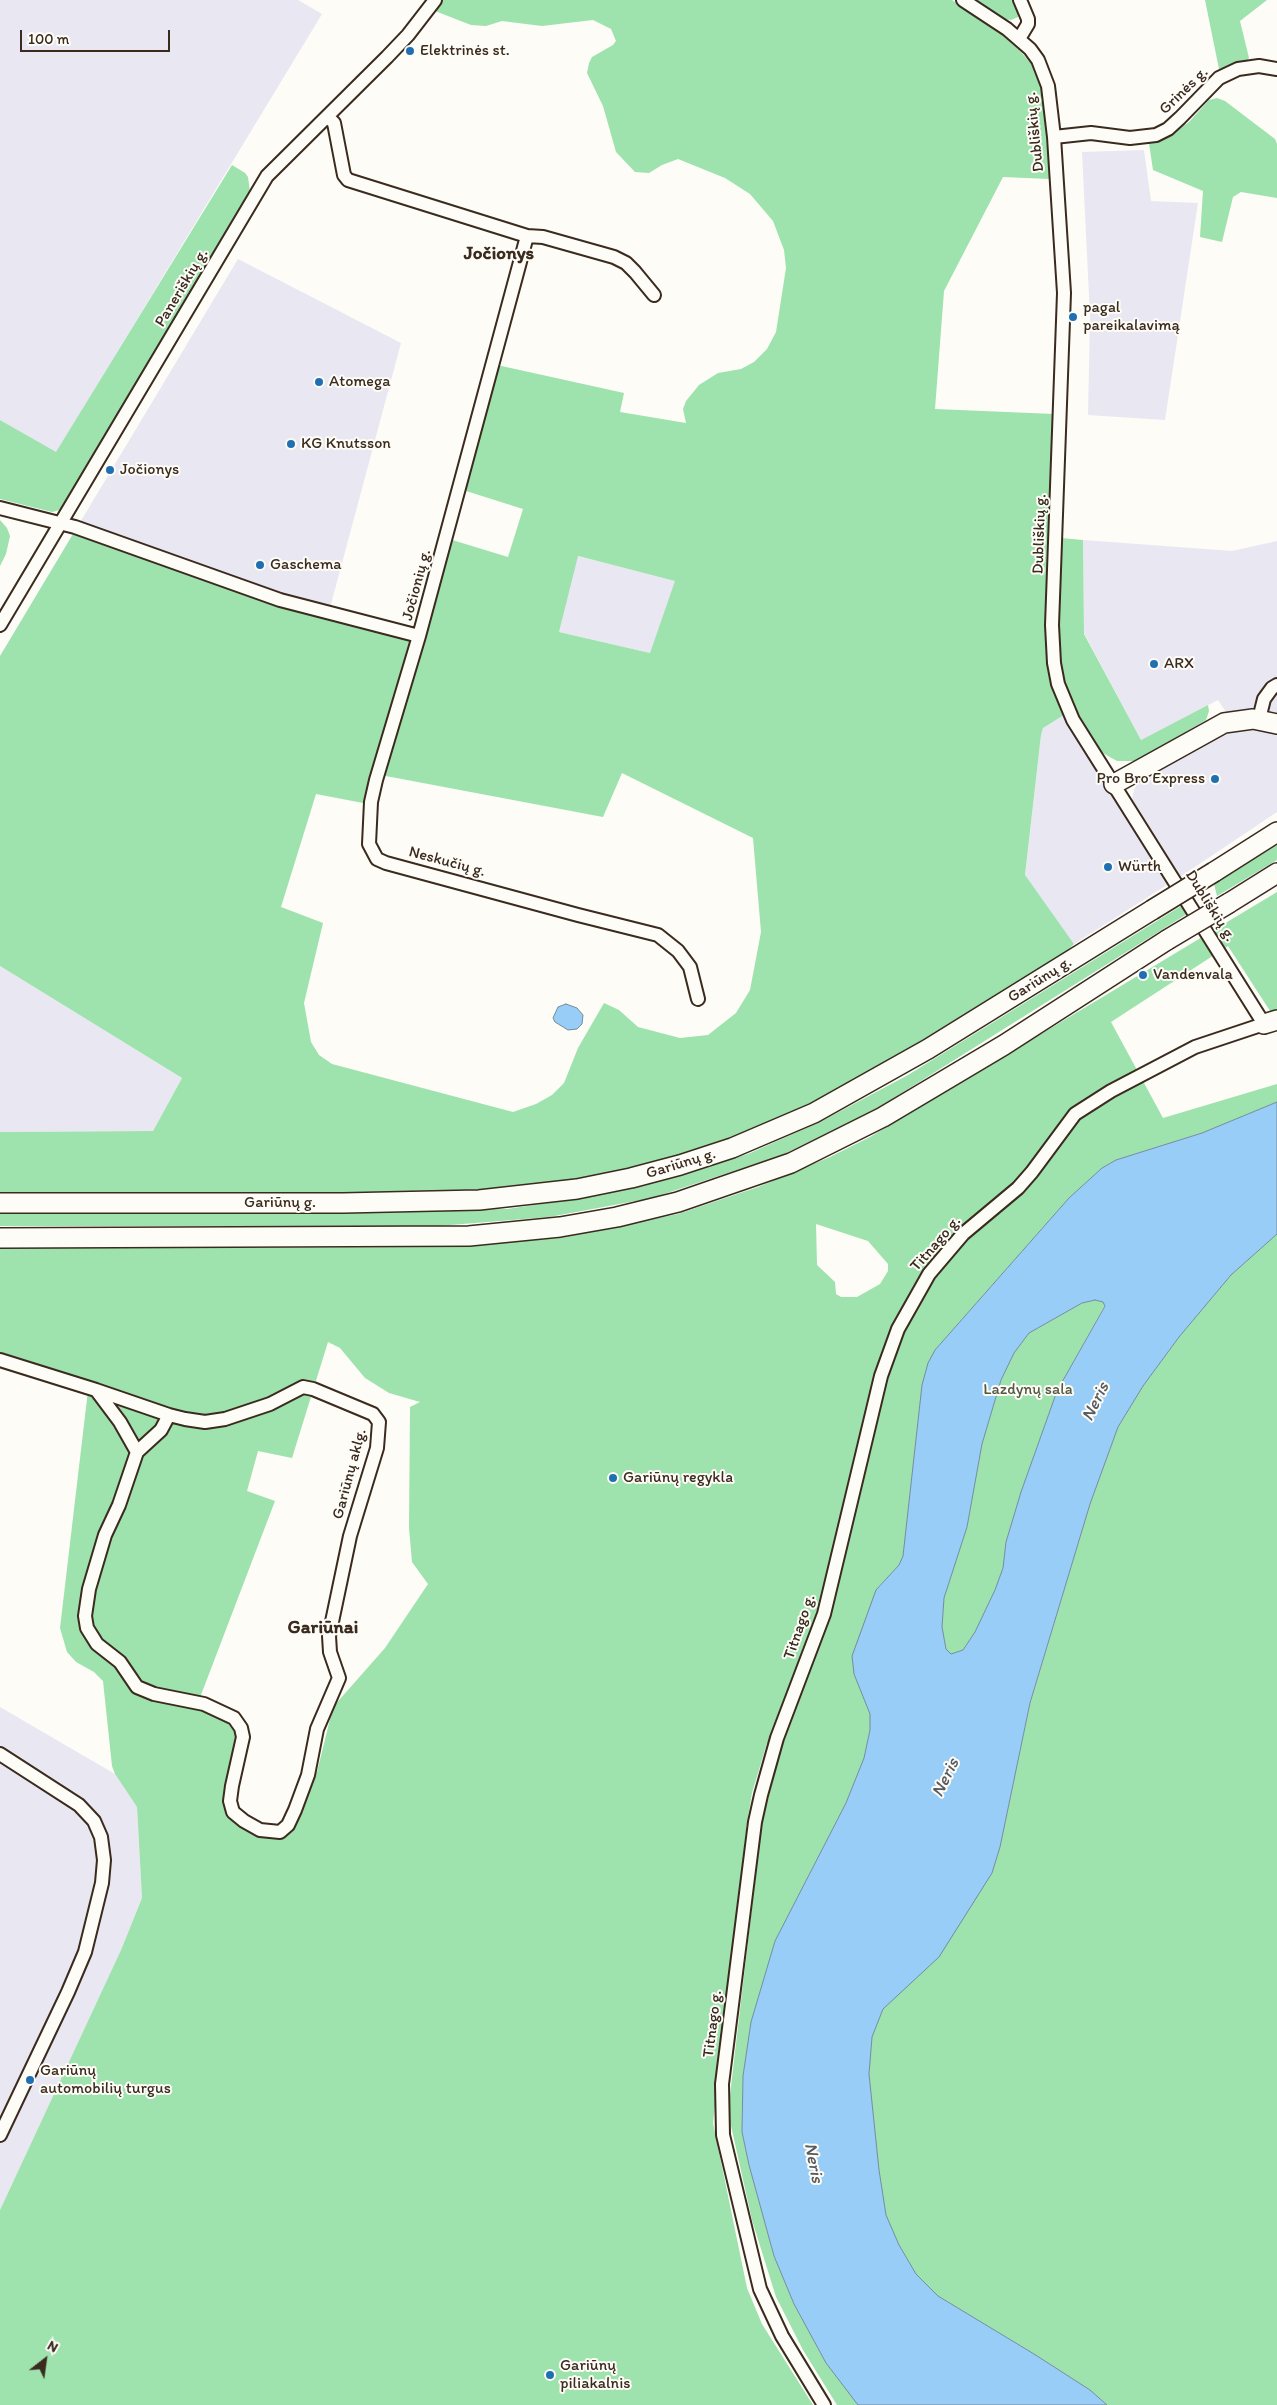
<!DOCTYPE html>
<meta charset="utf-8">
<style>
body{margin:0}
#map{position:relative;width:1277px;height:2405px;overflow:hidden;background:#fdfcf7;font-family:Itim,sans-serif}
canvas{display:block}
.north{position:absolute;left:20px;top:2335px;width:50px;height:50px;-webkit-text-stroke:4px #fdfcf7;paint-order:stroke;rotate:30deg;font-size:14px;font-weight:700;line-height:20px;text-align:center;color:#3b2a1e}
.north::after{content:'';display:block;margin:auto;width:18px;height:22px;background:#3b2a1e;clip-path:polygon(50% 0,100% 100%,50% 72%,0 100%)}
.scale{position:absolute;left:20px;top:30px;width:150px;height:22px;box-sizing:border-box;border:2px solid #3b2a1e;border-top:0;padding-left:6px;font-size:15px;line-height:18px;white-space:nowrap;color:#3b2a1e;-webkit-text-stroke:4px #fdfcf7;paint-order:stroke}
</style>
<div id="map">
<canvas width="1277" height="2405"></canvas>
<div class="north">N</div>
<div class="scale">100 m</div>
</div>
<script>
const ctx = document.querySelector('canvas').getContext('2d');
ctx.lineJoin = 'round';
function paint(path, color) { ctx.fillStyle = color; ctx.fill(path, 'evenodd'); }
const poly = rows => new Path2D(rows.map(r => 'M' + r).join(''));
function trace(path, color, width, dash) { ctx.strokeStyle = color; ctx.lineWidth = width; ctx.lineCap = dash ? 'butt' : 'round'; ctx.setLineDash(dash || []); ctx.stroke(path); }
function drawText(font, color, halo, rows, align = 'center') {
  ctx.font = font + ' Itim,sans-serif'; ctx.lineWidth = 4; ctx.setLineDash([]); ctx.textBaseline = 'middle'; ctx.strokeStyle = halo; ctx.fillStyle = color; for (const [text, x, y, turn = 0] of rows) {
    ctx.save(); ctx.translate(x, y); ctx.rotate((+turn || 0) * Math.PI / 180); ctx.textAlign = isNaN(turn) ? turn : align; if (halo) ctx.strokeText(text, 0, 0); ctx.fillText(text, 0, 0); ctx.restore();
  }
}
paint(poly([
 [0,0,298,0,322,14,56,453,0,420],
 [1144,150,1151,201,1198,203,1165,420,1088,415,1090,316,1082,152],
 [238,259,401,343,327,619,73,534],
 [1083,540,1232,551,1277,541,1277,716,1269,712,1247,709,1226,712,1218,700,1141,740,1084,633],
 [577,556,676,581,650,653,559,632],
 [1064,715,1170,883,1074,944,1025,876,1041,735,1043,728],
 [1238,726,1277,732,1277,812,1180,877,1132,800,1134,790,1139,780,1225,731],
 [0,966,182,1078,153,1131,0,1132],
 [0,1707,115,1774,137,1807,142,1898,121,1950,0,2210]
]), '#e9e7f2');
paint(poly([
 [442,0,952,0,999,32,1021,52,1034,67,1040,83,1043,101,1050,179,1003,177,944,291,935,409,1054,414,1046,645,1051,679,1064,715,1043,728,1041,735,1025,875,1074,944,1066,952,938,1032,868,1074,798,1111,697,1151,637,1167,541,1185,486,1189,403,1193,0,1193,0,1132,153,1131,182,1078,0,966,0,656,73,534,327,619,422,642,449,539,508,557,523,509,463,490,497,365,624,393,620,412,686,423,683,409,686,401,699,385,718,373,741,369,754,362,767,349,776,332,786,268,784,250,773,221,750,194,725,178,678,159,662,165,649,173,635,172,616,152,603,106,587,73,589,63,592,57,613,45,616,41,611,29,593,20,542,26,502,21,486,26,471,25,435,11],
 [578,556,675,581,650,653,559,632],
 [370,773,603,817,622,773,753,838,761,932,750,990,736,1013,708,1035,680,1038,638,1027,619,1010,604,1003,578,1048,564,1083,552,1095,536,1104,513,1112,332,1064,319,1055,311,1042,304,1003,323,923,281,907,316,794,363,803],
 [977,0,1014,0,1018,10,1018,17,1011,20,1004,19],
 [1205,0,1267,0,1240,21,1249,58,1244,64,1219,69],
 [1217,98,1225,101,1275,139,1277,144,1277,198,1241,192,1233,197,1222,242,1200,237,1203,191,1153,170,1149,143,1171,135,1189,122,1209,100],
 [232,165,245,173,248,177,250,192,66,503,60,510,52,512,0,499,0,420,56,452],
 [0,520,7,528,10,536,6,554,0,566],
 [1061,538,1083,540,1084,634,1141,740,1208,705,1209,711,1206,720,1136,761,1117,761,1101,752,1076,715,1062,676,1058,628],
 [1277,845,1277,860,1217,896,1214,884],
 [1277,892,1277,1015,1272,1014,1228,946,1111,1022,1163,1118,1277,1084,1277,1102,1202,1133,1116,1160,1102,1168,1069,1198,935,1350,922,1385,903,1556,899,1565,876,1590,854,1674,870,1714,870,1730,864,1758,846,1803,775,1941,751,2022,743,2076,742,2132,749,2165,774,2256,794,2304,826,2363,858,2405,837,2405,803,2350,776,2297,752,2220,728,2112,762,1822,782,1746,767,1743,752,1793,747,1823,713,2123,747,2288,762,2324,813,2405,0,2405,0,2210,121,1950,142,1898,137,1807,115,1774,112,1766,103,1681,94,1672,76,1662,67,1652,60,1628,89,1382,0,1352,0,1248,456,1247,559,1238,678,1214,758,1187,830,1157,870,1137],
 [816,1224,868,1241,888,1264,888,1271,880,1284,857,1297,841,1297,836,1294,835,1282,817,1265],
 [328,1342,340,1348,365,1378,389,1393,420,1402,410,1407,409,1528,412,1562,428,1584,385,1648,333,1707,317,1772,314,1773,289,1832,274,1838,259,1835,229,1815,224,1802,237,1742,236,1734,227,1722,196,1708,275,1501,247,1491,258,1451,292,1458],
 [1181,906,1187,914,873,1111,782,1155,652,1198,549,1217,438,1226,0,1226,0,1213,322,1212,507,1209,587,1197,669,1178,748,1154,822,1121,908,1075],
 [1277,1234,1277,2405,1107,2405,1090,2390,1034,2354,938,2296,916,2274,899,2245,886,2215,879,2171,869,2074,872,2037,883,2009,992,1873,1000,1847,1030,1704,1090,1504,1118,1427,1143,1386,1179,1337,1231,1275],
 [1095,1300,1103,1302,1105,1305,1057,1391,1021,1492,1006,1542,1003,1568,995,1590,975,1632,963,1650,951,1654,946,1649,942,1627,944,1598,967,1527,982,1444,1001,1380,1014,1353,1029,1333,1082,1303]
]), '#9ee2ad');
const water = poly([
 [566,1004,577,1008,583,1015,582,1024,577,1029,568,1030,555,1022,553,1018,558,1007,566,1004],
 [1277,1102,1277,1234,1231,1275,1179,1337,1143,1386,1118,1427,1090,1504,1030,1703,1000,1847,992,1873,939,1957,883,2009,872,2037,869,2074,879,2170,886,2215,899,2245,916,2274,938,2296,1034,2354,1090,2390,1107,2405,858,2405,826,2363,794,2304,774,2256,749,2165,742,2132,743,2076,751,2022,775,1941,846,1803,864,1758,870,1730,870,1714,854,1674,852,1656,876,1590,899,1565,903,1556,922,1385,928,1363,935,1350,1069,1198,1102,1168,1116,1160,1202,1133,1277,1102],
 [1095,1300,1103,1302,1105,1306,1057,1391,1021,1492,1006,1542,1003,1568,995,1590,975,1632,963,1650,951,1654,946,1649,942,1627,944,1598,967,1527,982,1444,1001,1380,1014,1353,1029,1333,1082,1303,1095,1300]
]);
paint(water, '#97cdf6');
trace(water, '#728ca0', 1);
const minor = poly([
 [1019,39,1028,24,1028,19,1020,0],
 [328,117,334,123,344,175,348,180,527,236,543,237,614,257,626,263,635,272,654,295],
 [1054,137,1091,133,1130,138,1156,135,1168,129,1180,118,1219,78,1238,69,1259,66,1277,69],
 [527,236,419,636,376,780,371,802,369,844,377,859,386,863,578,915,658,935,678,951,690,967,698,999],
 [0,508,75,527,280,600,419,636],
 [0,625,267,176,387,57,408,35,435,0],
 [1259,719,1264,699,1272,688,1277,685],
 [0,1360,96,1390,169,1415,185,1419,205,1422,225,1419,270,1404,303,1387,313,1389,373,1414,379,1422,377,1448,350,1536,329,1636,330,1652,339,1678,317,1729,308,1775,295,1810,288,1825,280,1832,260,1830,244,1821,233,1812,230,1801,232,1786,243,1737,241,1728,234,1718,204,1704,154,1694,137,1687,120,1662,97,1644,87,1628,85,1616,89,1589,105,1535,119,1505,137,1452,120,1422,96,1390],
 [137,1452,161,1430,169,1415],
 [0,1754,79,1805,94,1821,101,1837,104,1860,102,1883,85,1952,68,1992,0,2135],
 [824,2405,782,2336,760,2289,723,2135,722,2084,755,1822,761,1795,777,1738,824,1614,881,1376,898,1329,929,1274,963,1234,1018,1188,1032,1172,1075,1114,1111,1091,1195,1047,1264,1024,1073,720,1058,684,1054,663,1052,625,1064,293,1054,137,1048,86,1038,60,1030,49,1007,29,963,0]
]);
const highway = poly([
 [1114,784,1224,723,1253,719,1277,724],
 [1214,872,1277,832],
 [1229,903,1277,873],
 [1264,1024,1277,1020],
 [0,1203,343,1203,479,1200,577,1189,631,1178,680,1165,732,1148,814,1113,928,1049,1152,910],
 [0,1238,469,1236,560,1227,617,1217,678,1202,791,1163,883,1117,1004,1045,1167,940]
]);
trace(minor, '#3b2a1e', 16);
trace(highway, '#3b2a1e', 22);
trace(minor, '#fdfcf7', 12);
trace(highway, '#fdfcf7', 19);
const highwayBridge = poly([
 [1152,910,1214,872],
 [1167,940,1229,903]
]);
trace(highwayBridge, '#3b2a1e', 22, []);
trace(highwayBridge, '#fdfcf7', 19);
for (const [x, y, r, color] of [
 [410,51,5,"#1f6fb2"],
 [1073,317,5,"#1f6fb2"],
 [319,382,5,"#1f6fb2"],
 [291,444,5,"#1f6fb2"],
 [110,470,5,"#1f6fb2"],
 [260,565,5,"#1f6fb2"],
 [1154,664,5,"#1f6fb2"],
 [1215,779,5,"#1f6fb2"],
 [1108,867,5,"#1f6fb2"],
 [1143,975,5,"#1f6fb2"],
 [613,1478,5,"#1f6fb2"],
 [30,2080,5,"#1f6fb2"],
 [550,2375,5,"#1f6fb2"]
]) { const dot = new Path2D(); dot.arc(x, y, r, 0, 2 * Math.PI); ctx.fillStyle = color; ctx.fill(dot); trace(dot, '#fdfcf7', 2); }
drawText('16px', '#3b2a1e', '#fdfcf7', [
 ["Elektrinės st.",420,51],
 ["pagal",1083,308],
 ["pareikalavimą",1083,326],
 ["Atomega",329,382],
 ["KG Knutsson",301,444],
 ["Jočionys",120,470],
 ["Gaschema",270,565],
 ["ARX",1164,664],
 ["Pro Bro Express",1205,779,"right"],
 ["Würth",1118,867],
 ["Vandenvala",1153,975],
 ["Gariūnų regykla",623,1478],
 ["Gariūnų",40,2071],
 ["automobilių turgus",40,2089],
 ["Gariūnų",560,2366],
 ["piliakalnis",560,2384]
], 'left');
drawText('16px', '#3b2a1e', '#fdfcf7', [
 ["Grinės g.",1184,91,-44],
 ["Dubliškių g.",1035,132,-96],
 ["Paneriškių g.",182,288,-59],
 ["Dubliškių g.",1040,534,-88],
 ["Jočionių g.",417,585,-75],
 ["Neskučių g.",447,862,15],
 ["Dubliškių g.",1210,906,58],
 ["Gariūnų g.",1040,980,-32],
 ["Gariūnų g.",681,1164,-17],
 ["Gariūnų g.",280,1203],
 ["Titnago g.",936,1244,-49],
 ["Gariūnų aklg.",350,1474,-75],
 ["Titnago g.",800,1627,-71],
 ["Titnago g.",713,2024,-83]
]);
drawText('16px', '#545842', '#fdfcf7', [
 ["Lazdynų sala",1028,1390]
]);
drawText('italic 18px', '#575b5f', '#fdfcf7', [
 ["Neris",1096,1402,-64],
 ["Neris",946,1778,-64],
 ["Neris",813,2163,79]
]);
drawText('bold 19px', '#3b2a1e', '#fdfcf7', [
 ["Jočionys",499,254],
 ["Gariūnai",323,1628]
]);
</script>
